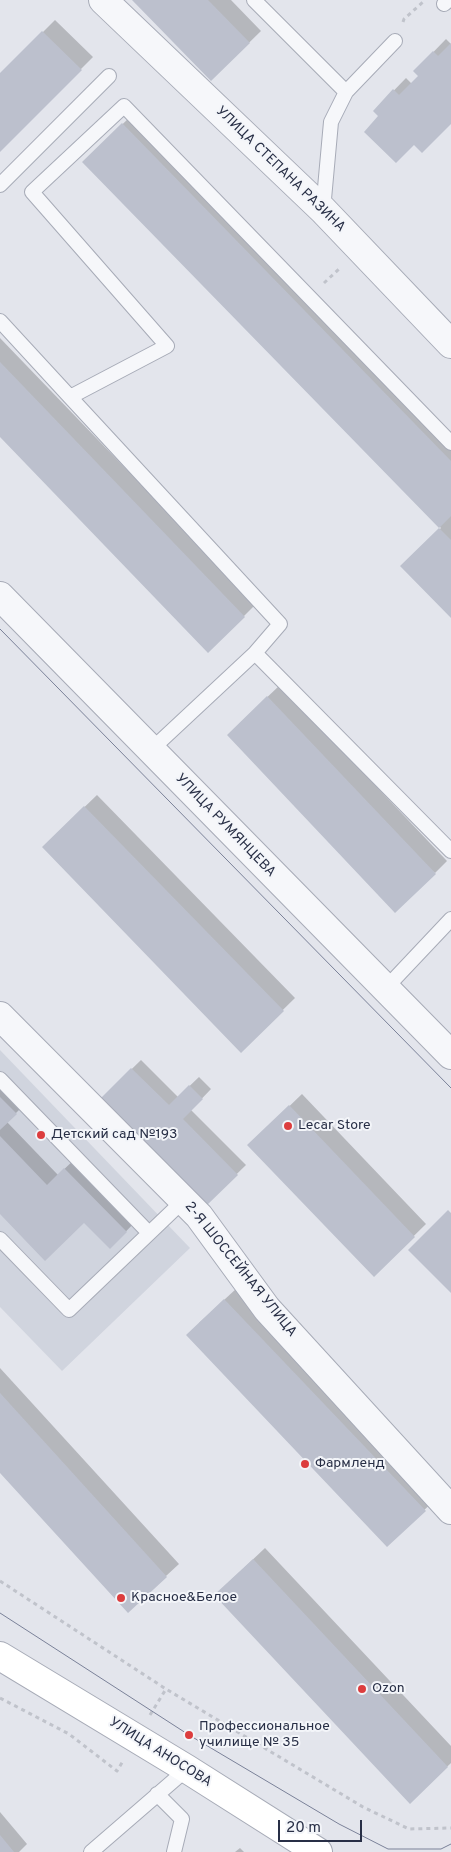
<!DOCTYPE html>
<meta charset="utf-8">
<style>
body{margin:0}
#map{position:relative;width:451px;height:1852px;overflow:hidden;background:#e3e5ec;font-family:Overpass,sans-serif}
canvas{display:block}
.scale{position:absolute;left:278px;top:1820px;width:84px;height:22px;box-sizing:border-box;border:2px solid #282f46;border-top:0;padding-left:6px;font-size:15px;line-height:18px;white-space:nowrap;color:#282f46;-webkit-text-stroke:4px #f3f5f9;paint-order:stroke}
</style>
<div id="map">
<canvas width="451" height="1852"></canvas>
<div class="scale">20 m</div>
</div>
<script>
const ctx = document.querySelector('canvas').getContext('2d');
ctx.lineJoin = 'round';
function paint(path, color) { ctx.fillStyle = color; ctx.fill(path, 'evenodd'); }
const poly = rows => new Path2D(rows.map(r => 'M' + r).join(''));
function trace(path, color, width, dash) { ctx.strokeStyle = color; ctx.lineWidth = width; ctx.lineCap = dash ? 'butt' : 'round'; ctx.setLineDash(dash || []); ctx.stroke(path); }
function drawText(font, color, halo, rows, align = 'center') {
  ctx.font = font + ' Overpass,sans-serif'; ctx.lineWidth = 4; ctx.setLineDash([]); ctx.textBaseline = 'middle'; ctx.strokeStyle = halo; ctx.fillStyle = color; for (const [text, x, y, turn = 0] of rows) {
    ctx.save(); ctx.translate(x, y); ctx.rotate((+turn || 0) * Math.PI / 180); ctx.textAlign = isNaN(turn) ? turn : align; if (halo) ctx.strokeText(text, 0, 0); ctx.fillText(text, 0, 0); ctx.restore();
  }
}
paint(poly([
 [0,1050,190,1248,62,1371,0,1307]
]), '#d0d4de');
paint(poly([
 [133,0,231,0,261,31,211,80],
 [55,20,93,57,0,150,0,75],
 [446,39,451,44,451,122,380,116,374,111,406,78,412,84,420,76,415,71],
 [135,112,451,436,451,616,402,566,441,528,84,162],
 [0,338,256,604,208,652,0,435],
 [280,685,447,861,435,873,240,723],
 [97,795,295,998,241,1051,43,847],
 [141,1060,178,1097,199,1077,211,1089,191,1110,246,1165,205,1205,100,1100],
 [0,1076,26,1103,7,1122,58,1175,76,1158,136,1221,110,1248,84,1221,0,1212],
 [302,1094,426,1224,374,1275,249,1145],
 [237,1288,437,1498,387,1545,199,1323],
 [0,1368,179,1564,128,1611,0,1471],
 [265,1548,451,1746,451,1763,410,1802,228,1583],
 [0,1812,27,1844,19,1852,0,1852],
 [240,1848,244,1852,235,1852]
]), '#0003');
paint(poly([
 [132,0,208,0,250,43,211,81],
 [42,31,82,70,0,152,0,73],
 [451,43,451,124,422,153,414,145,396,163,364,132,378,116,373,111,393,89,399,95,418,76,413,71,433,51,438,56],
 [122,123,451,461,451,516,439,528,82,162],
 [0,362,245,617,208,653,0,437],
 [439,528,451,540,451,618,400,566],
 [267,696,436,874,395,913,227,735],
 [84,806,284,1011,241,1053,42,847],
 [131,1068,169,1105,189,1085,203,1099,183,1119,238,1175,205,1207,99,1100],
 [0,1097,17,1114,0,1130],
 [289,1105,415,1237,374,1277,247,1145],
 [0,1136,47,1185,64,1168,127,1232,110,1249,84,1223,45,1261,0,1214],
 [448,1210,451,1213,451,1293,408,1250],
 [224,1299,426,1511,387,1547,186,1335],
 [0,1393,167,1577,128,1613,0,1473],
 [253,1559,448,1767,410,1804,214,1595],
 [0,1835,14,1852,0,1852]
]), '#bcc0cd');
const service = poly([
 [254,0,346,92,331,122,323,210],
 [444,4,449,0],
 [346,92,395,41],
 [0,185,109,76],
 [0,321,70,397],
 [255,653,451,851],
 [151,750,255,653,280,624,70,397,167,346,32,192,124,106,451,443],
 [385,989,451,919],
 [0,1079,149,1233],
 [0,1239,69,1310,184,1200],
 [157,1794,182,1819,174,1852],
 [91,1852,187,1769]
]);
const minor = poly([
 [103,0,323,210,451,344],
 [0,596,451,1055],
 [0,1016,199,1216,267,1309,451,1510]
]);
const secondary = poly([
 [0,1656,187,1769,318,1852]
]);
trace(service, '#a7abb7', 16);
trace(minor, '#a7abb7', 30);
trace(secondary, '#a7abb7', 30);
trace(poly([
 [403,22,404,19,423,2],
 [324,283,340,268],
 [0,1581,166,1689,363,1807,409,1829,451,1828],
 [0,1698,69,1734,117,1771,123,1761],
 [150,1715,166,1689]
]), '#c0c3cb', 3, [4, 4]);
trace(service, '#f6f7fa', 14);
trace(minor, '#f6f7fa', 28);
trace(secondary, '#fff', 28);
trace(poly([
 [0,629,451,1088],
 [0,1613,189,1735,339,1824,388,1849,441,1849,451,1844]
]), '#7a8198', 1);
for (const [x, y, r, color] of [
 [288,1126,5,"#dc3d3e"],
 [41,1135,5,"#dc3d3e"],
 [305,1464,5,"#dc3d3e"],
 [121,1598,5,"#dc3d3e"],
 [362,1689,5,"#dc3d3e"],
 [189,1735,5,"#dc3d3e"]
]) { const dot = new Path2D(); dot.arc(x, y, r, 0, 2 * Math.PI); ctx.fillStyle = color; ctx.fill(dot); trace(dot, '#f3f5f9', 2); }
drawText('14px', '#282f46', '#f3f5f9', [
 ["УЛИЦА СТЕПАНА РАЗИНА",280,170,44],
 ["УЛИЦА РУМЯНЦЕВА",225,826,46],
 ["2-Я ШОССЕЙНАЯ УЛИЦА",240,1270,51],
 ["УЛИЦА АНОСОВА",160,1753,32]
]);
drawText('14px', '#282f46', '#f3f5f9', [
 ["Lecar Store",298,1126],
 ["Детский сад №193",51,1135],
 ["Фармленд",315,1464],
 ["Красное&Белое",131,1598],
 ["Ozon",372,1689],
 ["Профессиональное",199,1727],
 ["училище № 35",199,1743]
], 'left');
</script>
